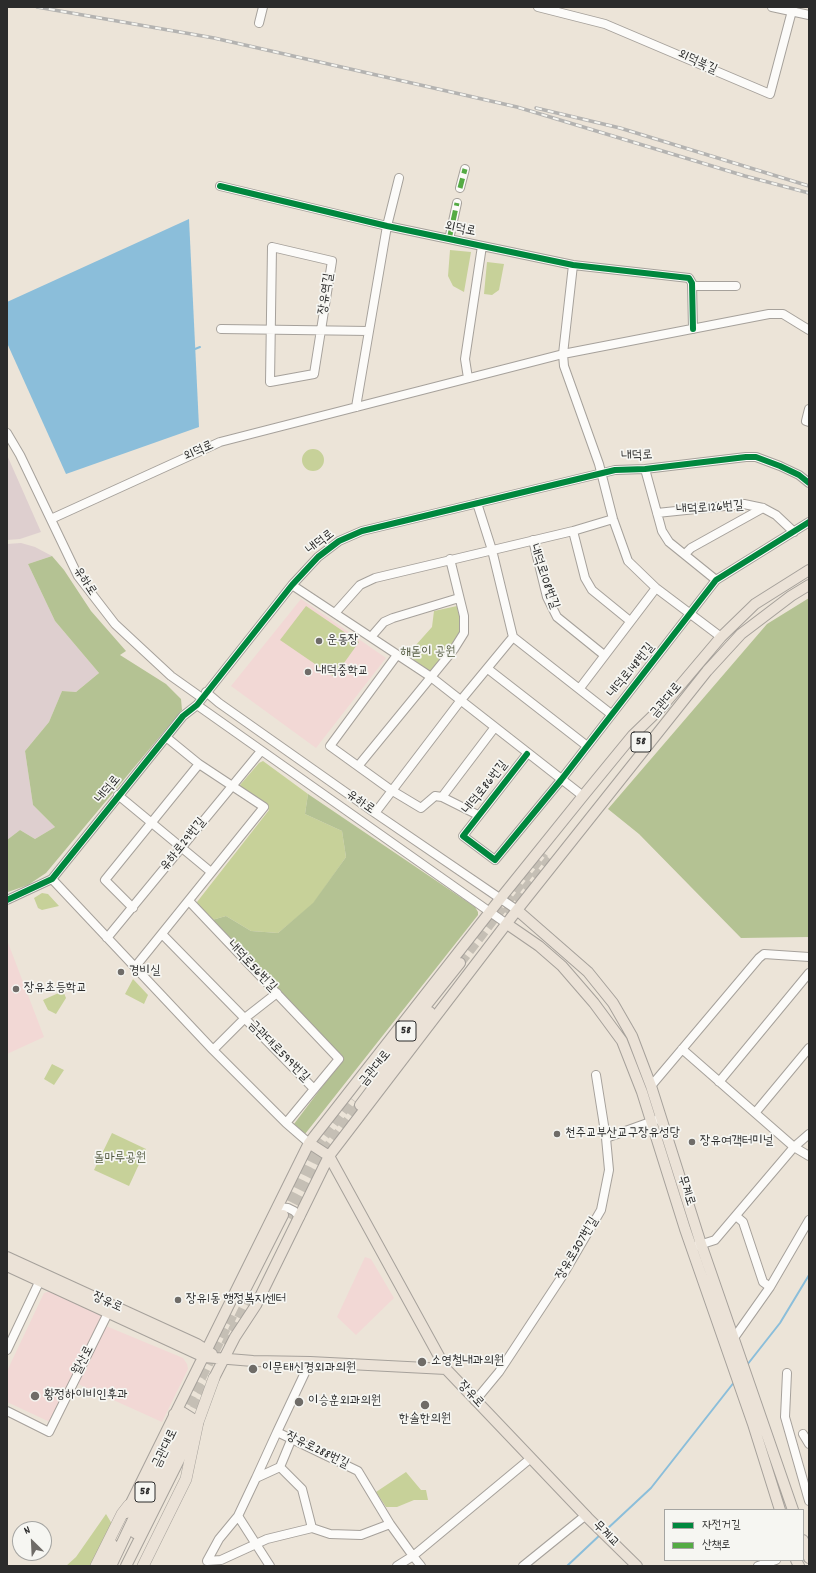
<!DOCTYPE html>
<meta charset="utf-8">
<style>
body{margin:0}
#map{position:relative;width:816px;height:1573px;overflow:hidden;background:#ece4d8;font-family:Dekko,"Poor Story",sans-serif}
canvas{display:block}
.frame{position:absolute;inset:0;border:8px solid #2b2b2b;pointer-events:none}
.legend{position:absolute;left:664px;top:1509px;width:140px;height:52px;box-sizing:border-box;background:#f6f6f2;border:1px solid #a5a5a2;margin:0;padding:5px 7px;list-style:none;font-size:12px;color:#2b2b2b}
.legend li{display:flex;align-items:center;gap:8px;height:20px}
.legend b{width:20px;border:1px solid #a5a5a2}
.north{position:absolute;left:12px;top:1521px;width:40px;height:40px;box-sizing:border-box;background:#f6f6f2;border:1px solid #a5a5a2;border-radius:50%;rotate:336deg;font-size:11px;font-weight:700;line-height:16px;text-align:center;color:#2b2b2b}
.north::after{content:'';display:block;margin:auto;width:14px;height:18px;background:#6f6c68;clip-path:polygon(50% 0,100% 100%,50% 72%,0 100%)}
</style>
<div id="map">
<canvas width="816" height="1573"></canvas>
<div class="frame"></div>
<ul class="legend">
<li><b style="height:5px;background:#00873e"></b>자전거길</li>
<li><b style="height:5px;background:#54ab44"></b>산책로</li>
</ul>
<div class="north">N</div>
</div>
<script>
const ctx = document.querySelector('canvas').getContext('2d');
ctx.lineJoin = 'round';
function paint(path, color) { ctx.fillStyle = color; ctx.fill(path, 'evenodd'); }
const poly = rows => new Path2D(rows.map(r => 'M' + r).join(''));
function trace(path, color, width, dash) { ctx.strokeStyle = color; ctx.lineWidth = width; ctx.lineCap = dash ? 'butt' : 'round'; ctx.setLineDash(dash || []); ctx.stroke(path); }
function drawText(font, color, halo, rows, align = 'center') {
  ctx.font = font + ' Dekko,"Poor Story",sans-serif'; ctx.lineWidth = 3.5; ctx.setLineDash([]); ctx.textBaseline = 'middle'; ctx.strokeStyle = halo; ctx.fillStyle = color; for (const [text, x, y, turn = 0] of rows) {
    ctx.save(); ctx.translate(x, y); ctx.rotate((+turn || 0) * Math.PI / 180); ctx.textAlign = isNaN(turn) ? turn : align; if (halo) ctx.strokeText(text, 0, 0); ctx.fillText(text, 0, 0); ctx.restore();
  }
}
paint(poly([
 [301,599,386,658,316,748,231,686],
 [7,940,44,1037,7,1054],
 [365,1257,371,1259,394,1298,356,1335,337,1317],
 [53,1290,105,1315,52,1423,7,1402,7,1371,44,1293],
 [106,1326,183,1358,187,1364,188,1369,162,1422,78,1384]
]), '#f2d8d5');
paint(poly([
 [7,455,41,532,20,539,7,540],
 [21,543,35,547,52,556,28,564,55,621,99,673,76,692,62,691,49,722,25,751,33,805,55,827,35,839,20,830,7,840,7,544]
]), '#decfcf');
paint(poly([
 [450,250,471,252,464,292,453,286,448,276],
 [487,262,504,264,499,290,492,295,484,294],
 '302 460a11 11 0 1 1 22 0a11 11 0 1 1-22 0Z',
 [306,606,359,642,334,677,280,640],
 [457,606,460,610,460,634,431,672,407,655,432,627,434,611],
 [263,761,308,794,305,814,342,831,346,857,313,904,278,933,251,931,226,916,212,920,198,907,197,902,269,810,241,788,240,785,259,763],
 [42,893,48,894,59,906,42,910,38,908,34,898],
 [133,979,148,995,144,1004,125,994],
 [63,991,66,998,56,1014,48,1010,43,1000],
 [52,1064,64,1070,54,1085,44,1079],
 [112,1133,146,1149,129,1186,94,1170],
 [406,1472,421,1490,426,1490,428,1500,414,1500,397,1507,386,1507,376,1492],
 [106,1514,112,1524,92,1566,66,1566,76,1557]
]), '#c7d199');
paint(poly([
 [52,556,64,570,91,611,126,651,120,655,166,684,181,699,182,710,46,873,28,885,8,892,7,840,20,830,35,839,55,827,33,805,25,751,49,722,62,691,76,692,99,673,55,621,28,564],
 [809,598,809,937,741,938,639,834,608,809,767,624],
 [308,794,475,907,478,912,478,915,305,1134,294,1124,343,1059,212,920,226,916,251,931,278,933,313,903,346,857,342,831,305,814]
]), '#b4c293');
paint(poly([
 [189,219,199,427,66,474,7,343,7,302]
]), '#8bbeda');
trace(poly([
 [195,349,200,347],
 [747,1365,780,1323,809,1275],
 [606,1530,651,1488,735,1381],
 [567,1566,601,1534]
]), '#8bbeda', 2);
trace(poly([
 [506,913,550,859],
 [460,963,544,853],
 [283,1215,317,1146,352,1099],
 [289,1218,320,1157,360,1105],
 [226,1345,248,1299],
 [181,1418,233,1314],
 [188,1422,208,1381]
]), '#c5bfb5', 10, [10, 5]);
const minor = poly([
 [538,7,605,24,770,94,793,7],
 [772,7,809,15],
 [259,23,263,7],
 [220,186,387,226,573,265,689,278,692,283,693,329],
 [460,188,465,169],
 [450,235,457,203],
 [272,247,332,261,314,374,270,382,272,247],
 [573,265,563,354,564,366,599,464,613,519,628,561,656,588,721,637],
 [692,286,736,286],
 [221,329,369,331],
 [468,378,465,359,482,246],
 [356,407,387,226,399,178],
 [809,409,806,421,809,422],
 [7,433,20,455,78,576,115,624,171,676,202,698],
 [645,469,662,531,669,542,716,580],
 [477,503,492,550,513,637,611,714],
 [657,513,744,504,763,508,776,515,794,532],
 [51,519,220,442,563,354,769,314,783,314,809,330],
 [573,531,585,578,592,590,630,621],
 [533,540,547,597,557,617,604,655],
 [686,553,691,548,763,508],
 [292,585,431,677,583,796],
 [335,613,360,585,375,578,573,531,613,519],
 [371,637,384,622,393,618,459,598],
 [397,655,330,746,391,790,421,808,435,796,442,797,478,815],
 [488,669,587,746],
 [580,688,656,588],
 [206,692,219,703,375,813,517,910],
 [197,705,507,924],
 [527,754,463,836,495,860,561,780,716,580,809,522],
 [359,765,454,649,464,633,464,616,450,559],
 [118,795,211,872],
 [442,797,495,727],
 [375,813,461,700,513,637],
 [52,879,213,1050,286,1123,309,1143],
 [7,900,52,879,183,716,197,705,292,585,318,557,339,541,362,531,615,470,645,469,746,457,756,457,780,466,799,475,809,483],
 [189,901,339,1059,286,1123],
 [133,908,105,880,199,764],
 [162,934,314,1089],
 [107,938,261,751],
 [135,967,264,807,199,764,166,737],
 [682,1049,794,1147,809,1156],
 [213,1050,245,1018,277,993],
 [719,1082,809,973],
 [651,1086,759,958,764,954,809,957],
 [755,1113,809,1048],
 [606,1138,656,1120],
 [277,1207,288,1208,294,1211,300,1217],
 [736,1216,743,1222,763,1282,770,1287],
 [696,1246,715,1240,794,1147,809,1134],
 [734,1338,770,1287,809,1220],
 [7,1350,42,1276],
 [310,1362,277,1432,358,1471,390,1524,413,1556,397,1566],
 [787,1373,785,1417,809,1501],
 [475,1401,499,1372,563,1275,601,1210,609,1170,606,1138,596,1075],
 [7,1411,49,1432,108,1313],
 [803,1434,809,1444],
 [280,1467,302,1489,312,1528,267,1539,221,1560,207,1561,219,1539,238,1516,256,1478,280,1467,292,1438],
 [256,1478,277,1432],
 [238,1516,270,1566],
 [312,1528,330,1534,361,1535,390,1524],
 [421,1566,413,1556,531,1458],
 [523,1566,586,1515],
 [758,1566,776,1560]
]);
const major = poly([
 [661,708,721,637,755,604,809,570],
 [517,910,588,972,613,1003,632,1036,651,1086,701,1244,793,1510],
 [507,924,539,946,562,966,594,1003,622,1041,642,1092,685,1229,753,1424,780,1510],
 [370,1076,460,963],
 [360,1105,430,1012],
 [309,1143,329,1156,446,1369,588,1518,637,1566],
 [7,1257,197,1344,212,1354],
 [7,1266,204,1357,253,1361,310,1362,446,1369],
 [242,1296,283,1215],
 [214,1378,235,1337,256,1305,329,1156,517,910,707,671,741,634,791,596,809,585],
 [126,1513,309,1143,500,899,583,796,633,735,665,704],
 [135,1533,188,1422],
 [803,1540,809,1558],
 [796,1560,799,1566],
 [103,1566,112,1544],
 [111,1566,181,1418],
 [126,1566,198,1422,182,1412,174,1414]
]);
const highway = poly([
 [96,1566,122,1514,129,1505],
 [143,1566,186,1479,198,1422,214,1378]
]);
trace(minor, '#a6a19b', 10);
trace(major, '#a6a19b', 12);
trace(highway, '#a6a19b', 12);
trace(minor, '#fcfbf9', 8);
trace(major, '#ebe2d7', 10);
trace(highway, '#ebe2d7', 11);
const rail = poly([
 [37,7,214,38,517,107,745,176,809,193],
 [536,108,620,128,809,186]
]);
trace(rail, '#b4b3b1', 3.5);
trace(rail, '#f6f6f2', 2, [6]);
trace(poly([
 [460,188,465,169],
 [450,235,457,203]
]), '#54ab44', 5, [10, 5]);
trace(poly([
 [220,186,387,226,573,265,689,278,692,283,693,329],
 [527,754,463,836,495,860,561,780,716,580,809,522],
 [7,900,52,879,183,716,197,705,292,585,318,557,339,541,362,531,615,470,645,469,746,457,756,457,780,466,799,475,809,483]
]), '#00873e', 6);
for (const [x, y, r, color] of [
 [319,641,4,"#6f6c68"],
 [308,672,4,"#6f6c68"],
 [121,972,4,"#6f6c68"],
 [16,989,4,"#6f6c68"],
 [557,1134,4,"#6f6c68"],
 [692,1142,4,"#6f6c68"],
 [178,1300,4,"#6f6c68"],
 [422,1362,5,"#6f6c68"],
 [253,1369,5,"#6f6c68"],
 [35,1396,5,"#6f6c68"],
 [299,1402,5,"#6f6c68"],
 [425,1405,5,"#6f6c68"]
]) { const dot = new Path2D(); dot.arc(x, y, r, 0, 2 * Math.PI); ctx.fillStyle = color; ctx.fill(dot); trace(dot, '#f6f6f2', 1.5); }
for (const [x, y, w] of [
 [641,742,20],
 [406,1031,20],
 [145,1492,20]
]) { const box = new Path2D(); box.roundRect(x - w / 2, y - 10, w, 20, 3); ctx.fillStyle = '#f6f6f2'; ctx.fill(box); trace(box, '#2b2b2b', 1); }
drawText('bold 12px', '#2b2b2b', null, [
 ["58",641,742],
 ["58",406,1031],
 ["58",145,1492]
]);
drawText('13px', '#2b2b2b', '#f6f6f2', [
 ["외덕북길",697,63,24],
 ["외덕로",460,230,12],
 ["장유역길",327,294,-81],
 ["외덕로",199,452,-24],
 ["내덕로",637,457,-3],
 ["내덕로126번길",710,509,-4],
 ["내덕로",321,543,-38],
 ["내덕로108번길",543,577,71],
 ["유하로",84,582,57],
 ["내덕로148번길",632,671,-51],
 ["금관대로",667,701,-50],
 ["내덕로86번길",486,788,-52],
 ["내덕로",109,790,-51],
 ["유하로",360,803,35],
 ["유하로29번길",184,845,-51],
 ["내덕로56번길",251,967,46],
 ["금관대로599번길",278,1052,45],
 ["금관대로",376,1069,-51],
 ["무계로",685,1191,72],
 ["장유로307번길",578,1249,-59],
 ["장유로",107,1303,25],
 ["월산로",84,1361,-63],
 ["장유로",470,1395,47],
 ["금관대로",166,1449,-64],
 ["장유로288번길",317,1451,26],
 ["무계교",605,1535,45]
]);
drawText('13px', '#2b2b2b', '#f6f6f2', [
 ["운동장",327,641],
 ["내덕중학교",316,672],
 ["경비실",129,972],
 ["장유초등학교",24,989],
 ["천주교부산교구장유성당",565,1134],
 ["장유여객터미널",700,1142],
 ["장유1동 행정복지센터",186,1300],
 ["소영철내과의원",431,1362],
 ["이문태신경외과의원",262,1369],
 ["황정하이비인후과",44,1396],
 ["이승훈외과의원",308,1402],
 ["한솔한의원",425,1420,"center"]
], 'left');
drawText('13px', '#50583d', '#f6f6f2', [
 ["해돋이 공원",428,653],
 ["돌마루공원",120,1159]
]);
</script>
